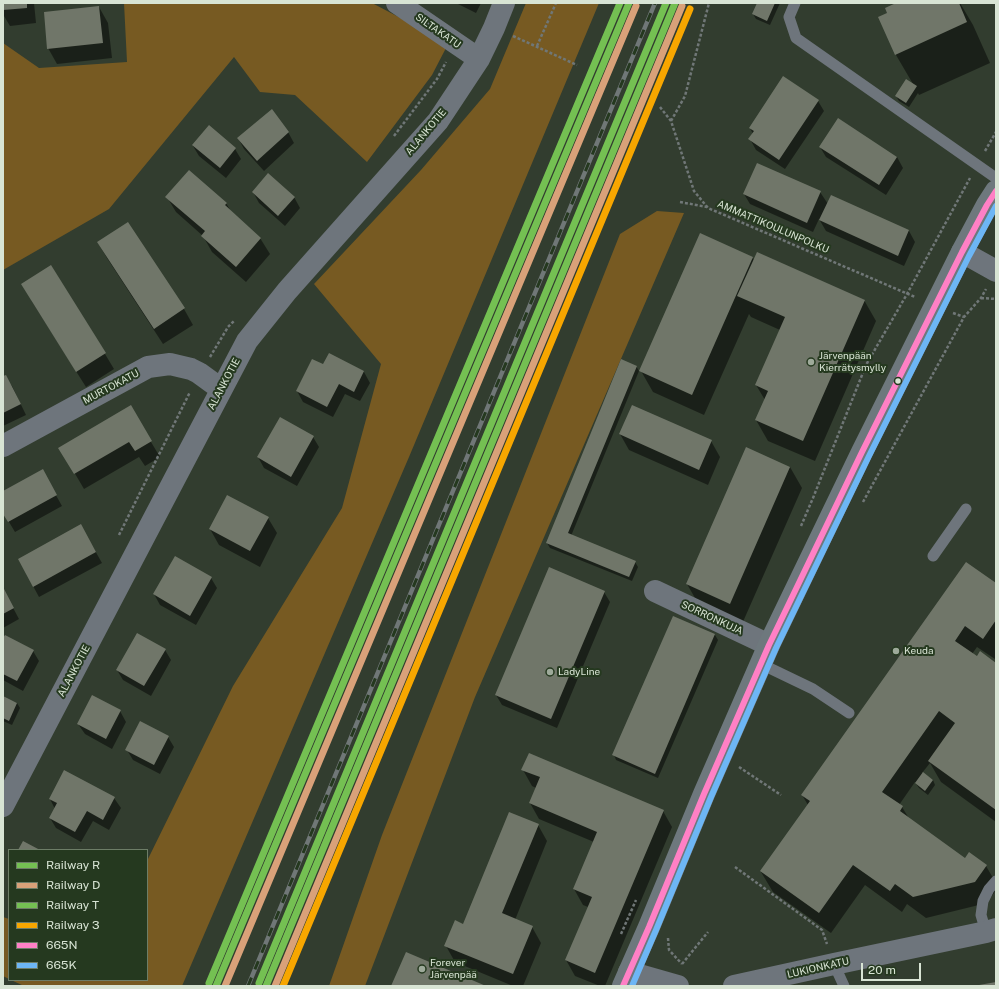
<!DOCTYPE html>
<meta charset="utf-8">
<style>
body{margin:0}
#map{position:relative;width:999px;height:989px;overflow:hidden;background:#323d2f;font-family:"Public Sans",sans-serif}
canvas{display:block}
.frame{position:absolute;inset:0;border:4px solid #d8e4d4;pointer-events:none}
.legend{position:absolute;left:8px;top:849px;width:140px;height:132px;box-sizing:border-box;background:#25391f;border:1px solid #6d7d67;margin:0;padding:5px 7px;list-style:none;font-size:12px;color:#d8e4d4}
.legend li{display:flex;align-items:center;gap:8px;height:20px}
.legend b{width:20px;border:1px solid #6d7d67}
.scale{position:absolute;left:861px;top:963px;width:60px;height:18px;box-sizing:border-box;border:2px solid #d8e4d4;border-top:0;padding-left:5px;font-size:12px;line-height:14px;white-space:nowrap;color:#d8e4d4;-webkit-text-stroke:3px #25391f;paint-order:stroke}
</style>
<div id="map">
<canvas width="999" height="989"></canvas>
<div class="frame"></div>
<ul class="legend">
<li><b style="height:5px;background:#74c052"></b>Railway R</li>
<li><b style="height:5px;background:#d9a179"></b>Railway D</li>
<li><b style="height:5px;background:#74c052"></b>Railway T</li>
<li><b style="height:5px;background:#f7a600"></b>Railway 3</li>
<li><b style="height:5px;background:#ff80c5"></b>665N</li>
<li><b style="height:5px;background:#6db6f5"></b>665K</li>
</ul>
<div class="scale">20 m</div>
</div>
<script>
const ctx = document.querySelector('canvas').getContext('2d');
ctx.lineJoin = 'round';
function paint(path, color) { ctx.fillStyle = color; ctx.fill(path, 'evenodd'); }
const poly = rows => new Path2D(rows.map(r => 'M' + r).join(''));
function trace(path, color, width, dash) { ctx.strokeStyle = color; ctx.lineWidth = width; ctx.lineCap = dash ? 'butt' : 'round'; ctx.setLineDash(dash || []); ctx.stroke(path); }
function drawText(font, color, halo, rows, align = 'center') {
  ctx.font = font + ' "Public Sans",sans-serif'; ctx.lineWidth = 4; ctx.setLineDash([]); ctx.textBaseline = 'middle'; ctx.strokeStyle = halo; ctx.fillStyle = color; for (const [text, x, y, turn = 0] of rows) {
    ctx.save(); ctx.translate(x, y); ctx.rotate((+turn || 0) * Math.PI / 180); ctx.textAlign = isNaN(turn) ? turn : align; if (halo) ctx.strokeText(text, 0, 0); ctx.fillText(text, 0, 0); ctx.restore();
  }
}
paint(poly([
 [124,3,372,3,429,33,446,48,432,75,367,162,295,95,260,92,234,57,109,209,3,270,3,43,39,68,127,62],
 [526,3,599,3,409,457,182,986,24,986,11,980,147,980,147,861,233,686,342,508,381,364,314,284,421,170,490,89],
 [657,211,684,213,475,697,365,986,329,986,382,835,620,234],
 [3,917,9,919,9,979,3,976]
]), '#775a22');
paint(poly([
 [3,3,34,3,36,23,10,26,4,16,3,16],
 [456,3,481,3,476,13],
 [758,3,780,3,770,25,756,19,753,14],
 [898,3,960,3,973,25,990,63,919,95,918,93,909,107,899,101,896,96,913,84,896,55,879,18,889,13],
 [99,7,108,23,112,58,57,64,48,48],
 [818,101,824,111,785,169,756,150,750,139,753,134,750,128],
 [288,132,294,143,264,171,244,149,238,138],
 [193,146,235,149,241,159,226,178,199,156],
 [820,147,897,157,903,168,886,195,826,157],
 [253,192,294,197,300,208,285,226,259,203],
 [820,192,828,204,831,196,909,231,915,242,904,266,826,231,819,219,813,232,750,204,744,194],
 [167,197,226,203,232,213,260,238,270,254,246,282,212,252,203,236,176,212],
 [127,223,184,309,193,325,163,344,107,258,98,243],
 [753,258,754,260,864,300,876,321,815,461,768,441,756,420,765,400,756,385,780,330,751,317,749,314,704,415,653,392,641,371],
 [31,300,105,354,114,369,86,387],
 [329,355,364,372,370,383,360,401,345,394,333,417,303,402,297,391,324,365],
 [636,366,639,371,571,536,635,562,638,567,632,581,550,548,547,543],
 [3,377,12,386,26,415,3,426],
 [130,407,160,457,145,466,139,457,84,489,60,448],
 [620,434,711,441,720,457,708,485,629,450],
 [313,437,319,447,297,486,264,468,258,457],
 [790,467,802,488,742,624,699,605,687,584],
 [48,481,62,506,15,532,3,512,3,492],
 [227,496,268,518,277,533,260,567,219,545,210,529],
 [81,526,102,563,39,597,19,560],
 [211,578,217,588,196,625,160,605,154,594],
 [996,584,996,658,995,659,977,647,972,654,996,664,996,822,941,782,930,763,922,773,933,780,935,785,928,795,919,788,915,782,899,805,902,807,910,820,965,859,986,866,996,883,996,890,987,903,926,918,907,904,902,912,865,885,831,933,773,892,761,872,808,805,802,795],
 [3,589,19,619,3,628],
 [604,592,610,602,557,728,502,705,496,695],
 [673,617,715,635,718,640,658,778,616,760,614,755],
 [3,640,33,651,39,661,23,691,3,680],
 [165,650,171,660,151,696,123,680,117,670],
 [3,697,17,703,20,708,12,725,3,721],
 [120,711,126,722,112,749,85,734,78,724],
 [168,737,174,747,160,774,133,760,127,750],
 [523,770,663,811,672,827,605,986,600,986,575,976,566,960,588,907,583,905,574,889,594,842,539,819,530,803,536,788,532,786],
 [114,798,121,808,109,830,93,821,81,842,56,828,50,818,55,809,50,799],
 [538,825,547,841,515,920,532,927,541,943,523,986,513,986,455,962,446,946,464,925]
]), '#0007');
paint(poly([
 [3,3,27,3,27,8,3,10],
 [757,3,775,3,767,21,752,14],
 [896,3,959,3,967,22,895,55,878,17,887,13,885,8],
 [99,6,103,43,47,49,44,12],
 [783,76,819,100,779,160,748,139,754,131,749,128],
 [906,79,917,86,906,103,895,96],
 [272,109,289,132,257,161,237,138],
 [838,118,897,157,879,185,819,147],
 [209,125,236,148,220,168,192,145],
 [757,163,821,191,807,223,743,194],
 [189,170,227,203,225,205,261,238,236,267,201,236,205,231,165,197],
 [268,173,295,197,278,216,252,192],
 [831,195,909,230,898,256,819,220],
 [128,222,185,308,154,329,97,242],
 [700,233,753,257,692,395,639,371],
 [757,252,865,300,803,441,755,420,768,391,755,385,785,317,737,296],
 [51,265,106,353,76,372,21,284],
 [329,353,364,371,354,392,339,384,327,407,296,391,312,359,323,364],
 [621,359,637,366,568,533,636,561,629,577,546,543],
 [6,375,21,404,3,413,3,376],
 [131,405,152,441,135,451,129,442,74,474,58,448],
 [632,405,712,440,699,470,619,434],
 [280,417,314,436,291,477,257,457],
 [746,447,790,467,730,604,686,584],
 [43,469,57,495,8,522,3,514,3,491],
 [227,495,269,517,250,551,209,529],
 [81,524,96,552,33,587,18,559],
 [175,556,212,577,190,616,153,594],
 [966,562,996,583,996,620,983,639,965,626,955,641,977,656,980,651,996,663,996,810,928,761,955,723,939,711,882,792,903,806,900,811,965,858,969,852,987,865,975,882,913,897,895,884,890,891,853,865,819,913,760,871,810,801,801,795],
 [549,567,605,591,551,719,495,695],
 [3,587,14,608,3,614],
 [673,616,715,634,655,774,612,755],
 [137,633,166,649,144,686,116,670],
 [5,635,34,650,17,681,3,674,3,638],
 [92,695,121,710,106,739,77,724],
 [3,696,17,703,9,721,3,718],
 [140,721,169,736,154,765,125,750],
 [529,753,664,810,595,973,565,960,592,897,573,889,597,832,529,803,540,777,521,770],
 [64,770,115,797,103,820,87,811,75,832,49,818,57,803,49,799],
 [923,772,933,780,925,791,915,783],
 [509,812,539,824,502,913,533,926,513,974,444,946,455,920,463,924],
 [23,841,40,850,18,850],
 [406,952,486,986,391,986],
 [996,982,996,986,979,986,979,985]
]), '#707669');
trace(poly([
 [513,36,577,65],
 [537,46,556,3],
 [660,107,671,121,694,191,708,208,915,297],
 [671,121,685,96,709,3],
 [394,136,437,79,446,62],
 [985,151,996,132],
 [680,202,707,207],
 [981,298,996,299],
 [953,313,964,317],
 [210,357,228,327,234,321],
 [863,502,964,317,981,298,986,289],
 [801,526,813,498,866,365,907,294,970,178],
 [119,535,190,392],
 [739,767,781,795],
 [735,867,822,930,827,944],
 [621,934,636,900],
 [668,938,669,950,682,964],
 [682,964,708,932]
]), '#707777', 2.5, [3, 2]);
trace(poly([
 [795,3,789,17,796,38,996,178],
 [933,556,966,509],
 [761,664,813,689,849,713],
 [986,932,981,915,983,901,989,889,996,881],
 [834,964,844,986]
]), '#6e757c', 11);
trace(poly([
 [397,3,479,59],
 [962,252,996,271],
 [3,446,148,367,170,364,191,369,199,373,221,389],
 [655,591,769,645],
 [3,806,247,341,287,291,438,121,479,59,494,28,504,3],
 [629,972,678,986],
 [734,986,834,964,986,932,996,929]
]), '#6e757c', 22);
trace(poly([
 [623,986,649,927,704,794,769,645,862,452,962,252,987,205,996,191]
]), '#6e787d', 22);
const rail = poly([
 [248,986,655,3]
]);
trace(rail, '#707777', 4.5);
trace(rail, '#25391f', 3, [9]);
trace(poly([
 [623,986,649,927,704,794,769,645,862,452,962,252,987,205,996,191]
]), '#ff80c5', 6);
trace(poly([
 [632,986,656,930,711,797,776,648,869,456,969,256,996,206]
]), '#6db6f5', 6);
trace(poly([
 [216,986,629,3],
 [266,986,675,3]
]), '#74c052', 7);
trace(poly([
 [225,986,636,6],
 [275,986,682,6]
]), '#d9a179', 7);
trace(poly([
 [209,983,620,3],
 [259,983,666,3]
]), '#74c052', 7);
trace(poly([
 [283,986,690,9]
]), '#f7a600', 7);
for (const [x, y, r, color] of [
 [811,362,4,"#9eaa9a"],
 [898,381,3.5,"#d8e4d4"],
 [896,651,4,"#9eaa9a"],
 [550,672,4,"#9eaa9a"],
 [422,969,4,"#9eaa9a"]
]) { const dot = new Path2D(); dot.arc(x, y, r, 0, 2 * Math.PI); ctx.fillStyle = color; ctx.fill(dot); trace(dot, '#25391f', 1.5); }
drawText('10px', '#d8e4d4', '#25391f', [
 ["SILTAKATU",438,31,35],
 ["ALANKOTIE",426,132,-50],
 ["AMMATTIKOULUNPOLKU",773,227,23],
 ["ALANKOTIE",224,384,-62],
 ["MURTOKATU",111,387,-28],
 ["SORRONKUJA",712,618,25],
 ["ALANKOTIE",74,671,-62],
 ["LUKIONKATU",818,968,-13]
]);
drawText('10px', '#d8e4d4', '#25391f', [
 ["Järvenpään",819,356],
 ["Kierrätysmylly",819,368],
 ["Keuda",904,651],
 ["LadyLine",558,672],
 ["Forever",430,963],
 ["Järvenpää",430,975]
], 'left');
</script>
